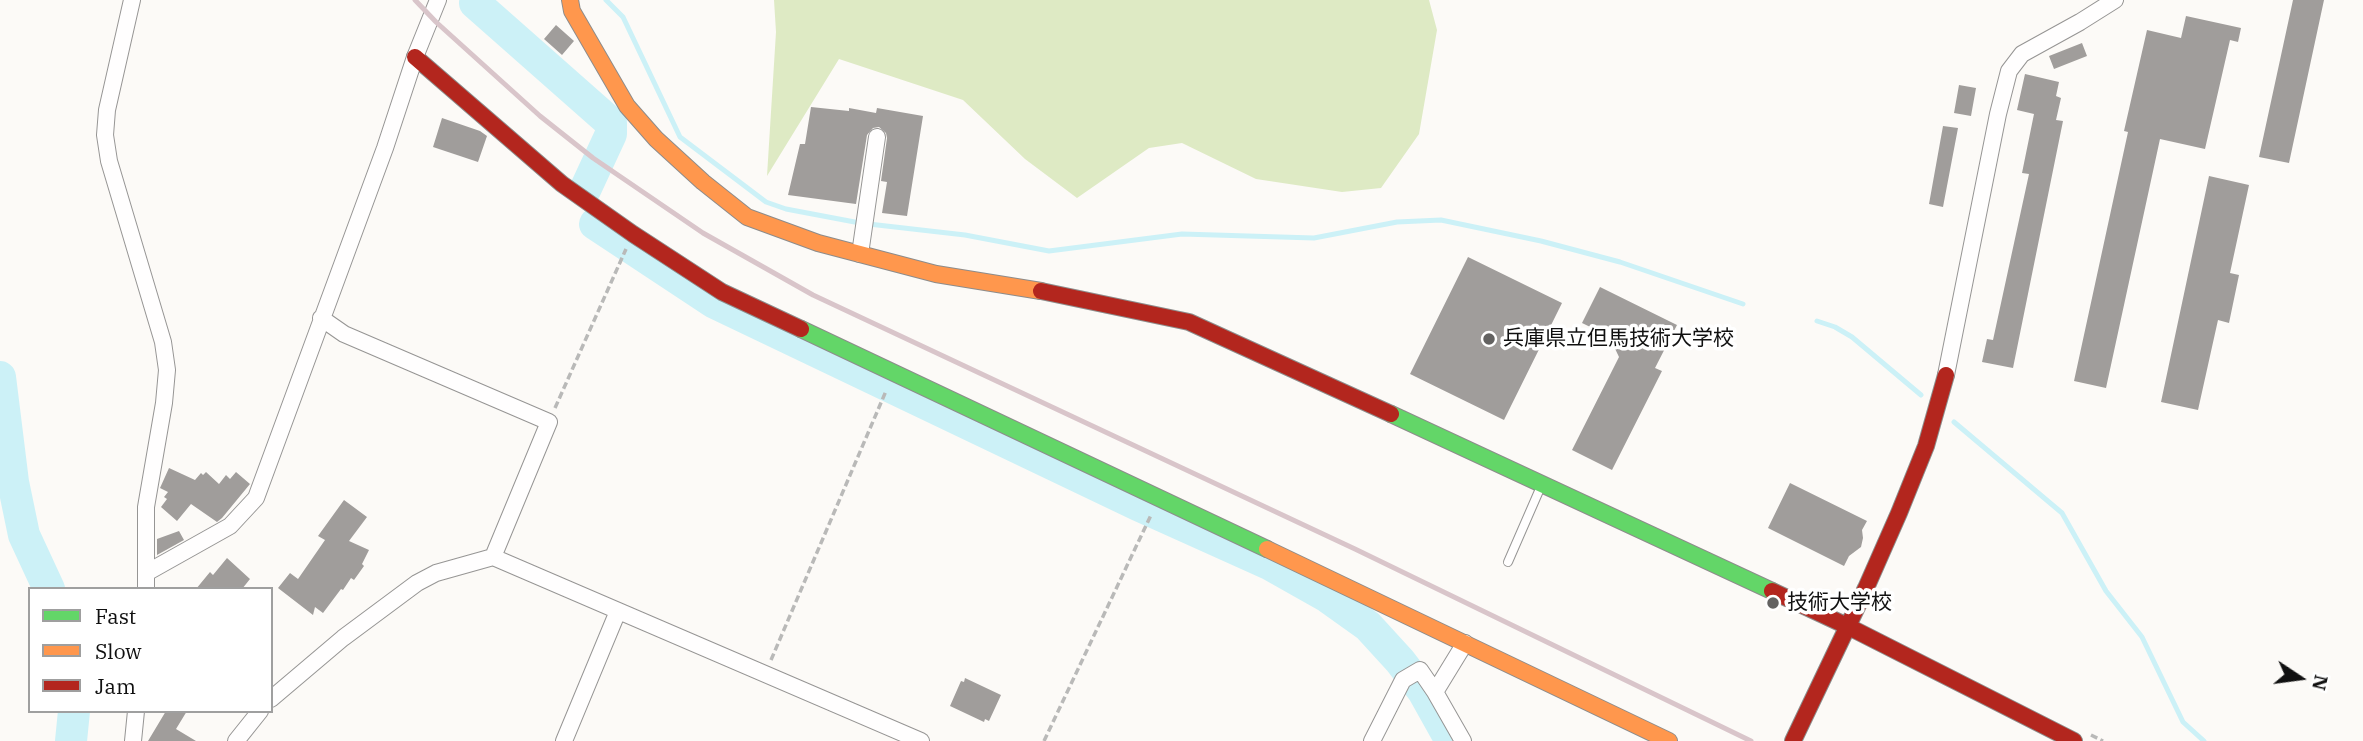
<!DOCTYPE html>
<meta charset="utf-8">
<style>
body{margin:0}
#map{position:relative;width:2363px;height:741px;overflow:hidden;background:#fcfaf7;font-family:"IBM Plex Serif",serif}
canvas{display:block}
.legend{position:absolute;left:28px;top:587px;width:245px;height:126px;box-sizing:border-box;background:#fff;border:2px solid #9f9f9f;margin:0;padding:9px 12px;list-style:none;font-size:21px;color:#101010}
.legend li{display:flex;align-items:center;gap:14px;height:35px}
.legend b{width:35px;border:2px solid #9f9f9f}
.north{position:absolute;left:2265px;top:643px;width:70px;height:70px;-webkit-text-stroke:5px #fff;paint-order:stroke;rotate:103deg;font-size:19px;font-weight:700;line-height:28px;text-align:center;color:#101010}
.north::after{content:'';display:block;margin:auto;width:24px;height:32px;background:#101010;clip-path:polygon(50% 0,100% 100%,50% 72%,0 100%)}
</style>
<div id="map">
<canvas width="2363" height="741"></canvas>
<ul class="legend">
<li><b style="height:9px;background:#63d668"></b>Fast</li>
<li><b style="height:9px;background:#ff974d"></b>Slow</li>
<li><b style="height:9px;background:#b3261e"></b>Jam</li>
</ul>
<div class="north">N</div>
</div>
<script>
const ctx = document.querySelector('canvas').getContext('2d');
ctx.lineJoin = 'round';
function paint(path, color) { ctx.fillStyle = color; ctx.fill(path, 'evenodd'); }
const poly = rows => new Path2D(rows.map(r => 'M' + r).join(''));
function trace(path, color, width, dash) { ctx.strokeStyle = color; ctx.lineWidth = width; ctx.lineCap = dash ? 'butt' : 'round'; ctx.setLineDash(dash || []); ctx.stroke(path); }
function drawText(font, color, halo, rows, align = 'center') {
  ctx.font = font + ' "IBM Plex Serif","Noto Sans JP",serif'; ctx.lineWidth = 7; ctx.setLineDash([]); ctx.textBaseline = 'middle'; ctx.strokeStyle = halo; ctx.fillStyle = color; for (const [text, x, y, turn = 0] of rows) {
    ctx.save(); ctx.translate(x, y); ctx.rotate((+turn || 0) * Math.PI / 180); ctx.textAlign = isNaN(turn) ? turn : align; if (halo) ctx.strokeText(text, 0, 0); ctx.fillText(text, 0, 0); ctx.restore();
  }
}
paint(poly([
 [774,0,1429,0,1437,30,1419,134,1381,188,1342,192,1256,179,1182,143,1149,148,1077,198,1025,159,963,100,839,59,767,176,776,32]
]), '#deeac4');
trace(poly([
 [606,0,623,17,680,137,766,202,786,209,860,223,965,235,1049,251,1182,234,1314,238,1397,222,1441,220,1541,241,1620,262,1743,304],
 [1817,321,1835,327,1852,337,1921,395],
 [1954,422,2062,513,2106,591,2142,637,2183,722,2204,741]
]), '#ccf1f7', 5);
trace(poly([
 [475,3,611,123,611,134,585,190],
 [595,224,713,302,1138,505,1271,565,1326,596,1368,626,1400,661,1423,691,1451,741],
 [0,377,13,482,24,535,49,589],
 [71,741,74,711]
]), '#ccf1f7', 32);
paint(poly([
 [2293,0,2324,0,2289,163,2259,157],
 [2186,16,2241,28,2238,42,2230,40,2205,149,2160,139,2106,388,2074,381,2128,132,2124,131,2147,30,2181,38],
 [556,25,574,41,562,55,544,39],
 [2082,43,2087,56,2054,69,2049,56],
 [2025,74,2059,82,2056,96,2061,98,2056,120,2063,121,2013,368,1982,362,1987,339,1993,340,2029,174,2022,173,2034,114,2017,110],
 [1959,85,1976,88,1971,116,1954,113],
 [811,107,849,111,849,108,876,113,877,108,923,116,907,216,882,213,887,182,881,181,887,138,886,133,879,127,873,128,867,135,856,204,788,195,800,144,805,144],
 [442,118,480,131,487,136,478,162,433,147],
 [1943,126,1958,128,1943,207,1929,204],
 [2209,176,2249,185,2230,273,2239,275,2229,323,2218,320,2198,410,2161,402],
 [1468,257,1562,303,1504,420,1410,374],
 [1600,287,1677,325,1655,368,1662,371,1612,470,1572,450,1619,357,1609,336,1582,323],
 [169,468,195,480,201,473,203,475,206,472,219,484,226,475,230,479,236,472,250,484,222,518,217,522,191,504,177,521,161,507,167,499,164,497,168,492,160,488],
 [1790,483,1867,521,1862,530,1863,538,1861,547,1849,556,1844,566,1768,528],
 [344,500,367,517,349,541,369,550,362,564,364,566,354,580,351,578,343,590,341,589,323,613,315,607,313,615,278,588,290,573,298,579,325,540,318,536],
 [179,531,184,540,157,555,157,539],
 [227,558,250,579,242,589,196,589,210,572,213,575],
 [965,678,1001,695,989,721,985,719,984,722,950,706,961,681,964,682],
 [166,711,187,711,176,729,196,741,148,741]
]), '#a09d9b');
const lane = poly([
 [1508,562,1542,484]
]);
const street = poly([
 [132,0,107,110,105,135,109,161,163,342,167,370,164,403,146,507,146,589],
 [860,254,877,137],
 [321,318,344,334,549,422,493,557,921,741],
 [1946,375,1998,114,2009,71,2022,54,2080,22,2115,0],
 [148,572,230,526,256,498,385,148,415,57,438,0],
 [271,699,343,638,417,583,436,573,493,557],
 [133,741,136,711],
 [236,741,260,711],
 [564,741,618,611],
 [1372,741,1403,680,1420,670,1435,692],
 [1463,741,1435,692,1465,643]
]);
const fast = poly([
 [801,329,1267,549],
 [1391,414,1772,591]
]);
const slow = poly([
 [570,0,572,11,627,106,656,139,703,182,747,217,818,243,936,274,1041,291],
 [1267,549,1669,741]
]);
const jam = poly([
 [415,57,562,184,633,234,722,292,801,329],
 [1041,291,1189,322,1391,414],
 [1772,591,1847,626,2074,741],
 [1793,741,1866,588,1899,513,1926,446,1946,375]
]);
trace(lane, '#969594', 10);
trace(street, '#969594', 18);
trace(fast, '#8d8c8b', 18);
trace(slow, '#8d8c8b', 18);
trace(jam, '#8d8c8b', 18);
trace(poly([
 [555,408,626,249],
 [771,660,886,391],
 [2091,735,2103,741],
 [1044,741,1151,515]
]), '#b9b9b8', 3.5, [7, 3.5]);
trace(lane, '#fffefe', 8);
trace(street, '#fffefe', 16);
trace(fast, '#63d668', 16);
trace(slow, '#ff974d', 16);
trace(jam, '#b3261e', 16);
trace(poly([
 [415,0,436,22,540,116,593,158,703,233,813,295,1355,549,1751,741]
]), '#d9c5ca', 5);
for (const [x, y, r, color] of [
 [1489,339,7,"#636261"],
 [1773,603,7,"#636261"]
]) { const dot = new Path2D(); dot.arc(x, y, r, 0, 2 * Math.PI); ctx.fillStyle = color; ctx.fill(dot); trace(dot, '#fff', 2.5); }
drawText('21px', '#101010', '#fff', [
 ["兵庫県立但馬技術大学校",1503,339],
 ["技術大学校",1787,603]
], 'left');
</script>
